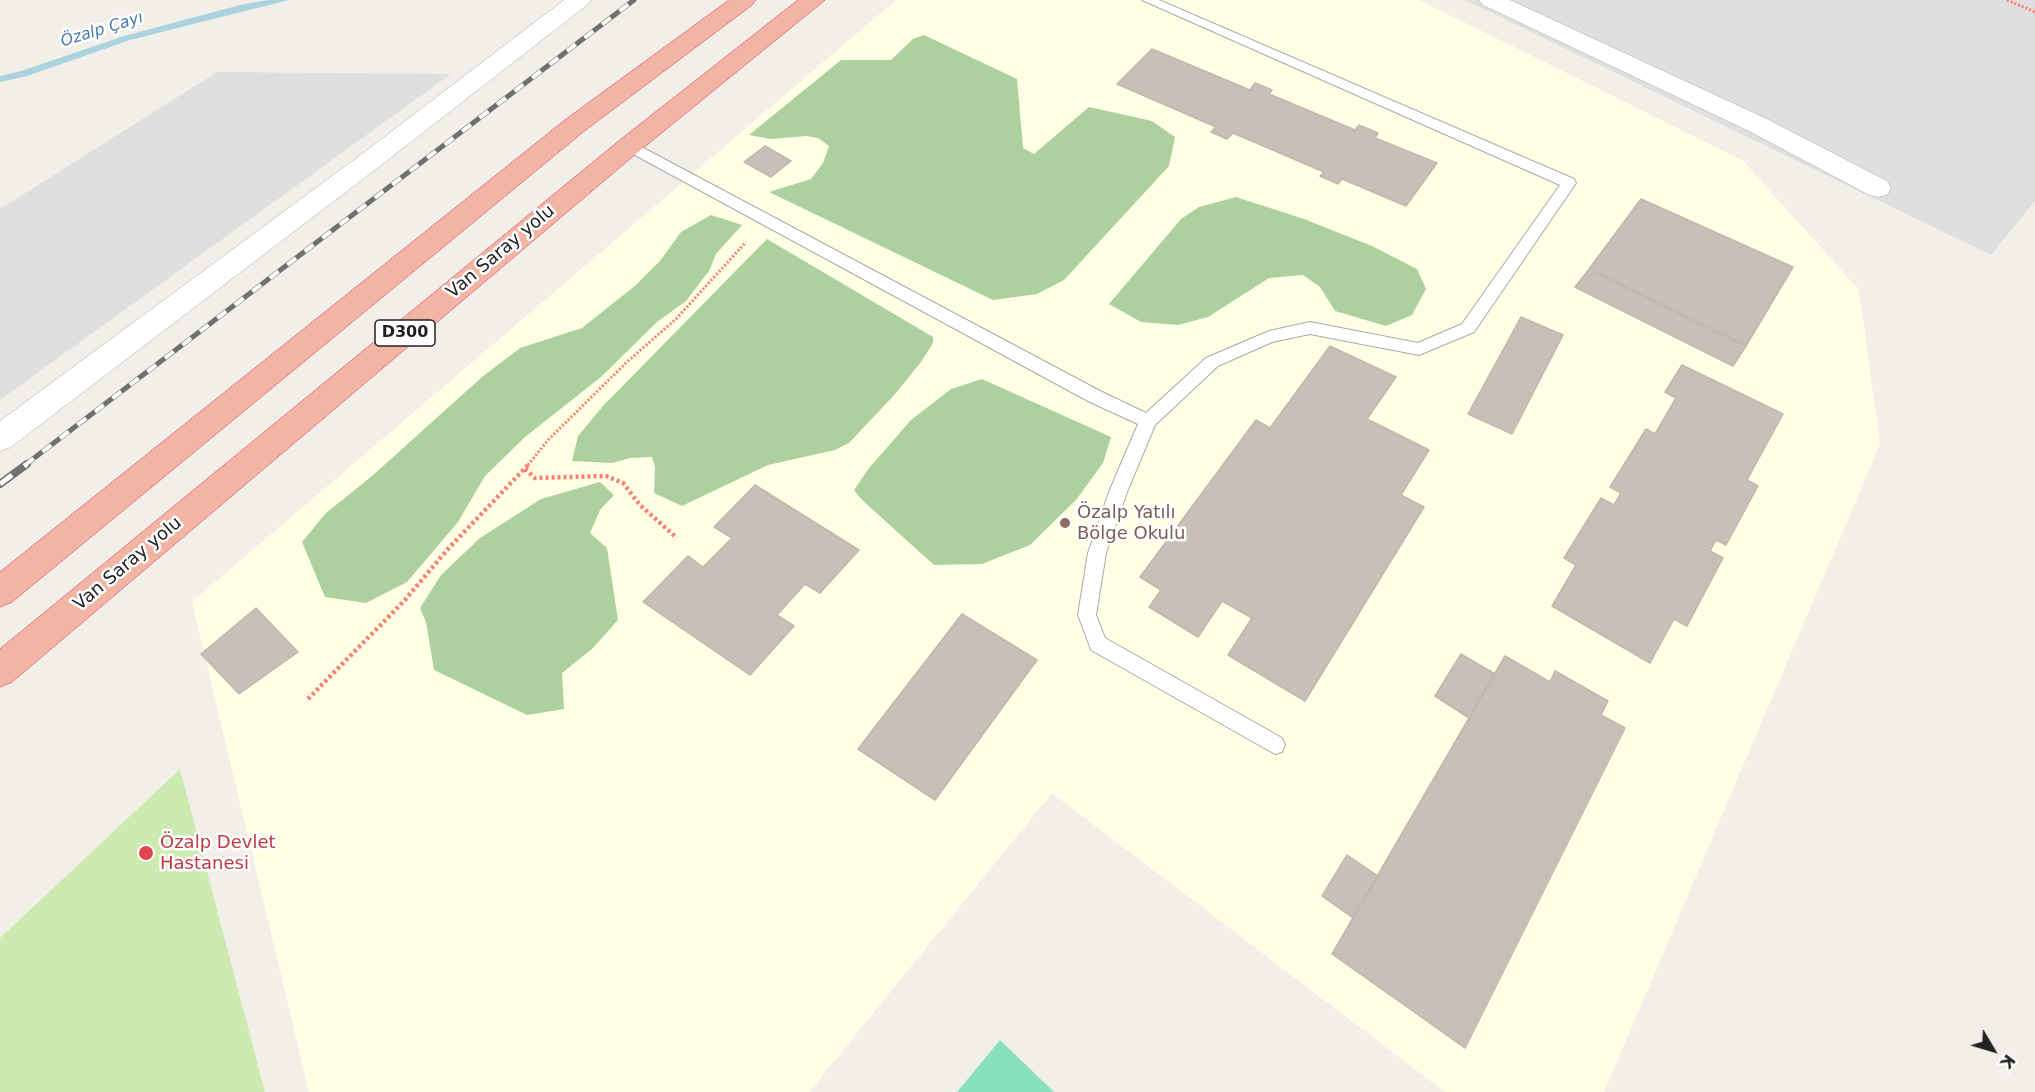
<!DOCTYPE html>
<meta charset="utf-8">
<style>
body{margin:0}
#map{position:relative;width:2035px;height:1092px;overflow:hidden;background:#f2efe9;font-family:"DejaVu Sans",sans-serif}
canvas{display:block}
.north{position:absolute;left:1963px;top:1020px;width:60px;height:60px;-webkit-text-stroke:4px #fff;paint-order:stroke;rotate:128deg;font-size:16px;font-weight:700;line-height:24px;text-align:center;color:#222}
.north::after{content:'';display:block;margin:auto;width:21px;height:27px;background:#222;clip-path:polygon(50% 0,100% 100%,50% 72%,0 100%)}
</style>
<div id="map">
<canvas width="2035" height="1092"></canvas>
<div class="north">K</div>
</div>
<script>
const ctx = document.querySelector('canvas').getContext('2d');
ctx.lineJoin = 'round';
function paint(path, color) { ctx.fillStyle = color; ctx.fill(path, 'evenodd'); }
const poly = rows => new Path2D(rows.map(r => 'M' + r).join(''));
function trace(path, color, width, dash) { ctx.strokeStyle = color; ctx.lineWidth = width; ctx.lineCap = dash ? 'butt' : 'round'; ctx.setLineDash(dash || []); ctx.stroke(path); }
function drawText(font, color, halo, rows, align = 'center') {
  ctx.font = font + ' "DejaVu Sans",sans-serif'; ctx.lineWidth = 5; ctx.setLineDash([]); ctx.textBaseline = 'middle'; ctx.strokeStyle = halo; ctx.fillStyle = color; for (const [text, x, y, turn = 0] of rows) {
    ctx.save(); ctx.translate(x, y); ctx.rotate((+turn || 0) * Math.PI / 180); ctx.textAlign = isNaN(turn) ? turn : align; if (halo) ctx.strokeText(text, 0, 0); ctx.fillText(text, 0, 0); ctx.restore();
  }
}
paint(poly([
 [1465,0,2035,0,2035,201,1991,255],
 [217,72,451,74,0,400,0,209]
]), '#e0dfdf');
paint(poly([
 [896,0,1419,0,1742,160,1859,290,1880,444,1604,1092,1445,1092,1052,793,809,1092,309,1092,192,602]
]), '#ffffe5');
paint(poly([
 [180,769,265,1092,0,1092,0,938]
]), '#cdebb0');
paint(poly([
 [924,35,1017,79,1023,148,1034,154,1089,107,1152,121,1175,137,1169,166,1064,280,1037,294,993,300,769,192,811,179,823,163,829,146,818,138,807,136,771,139,749,135,841,60,891,60,913,39],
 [1236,197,1304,219,1372,246,1417,269,1426,289,1412,315,1386,326,1335,311,1320,287,1303,275,1269,278,1208,317,1178,325,1141,322,1109,304,1181,219,1199,207],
 [711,215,742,225,716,254,709,271,686,301,657,322,601,377,525,437,485,476,458,522,407,582,366,603,325,597,302,542,326,513,372,476,482,377,520,348,582,328,636,285,660,261,681,232],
 [767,239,933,337,933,343,921,362,895,394,849,443,835,450,768,465,682,506,654,493,655,467,652,457,630,458,612,463,572,461,578,436,603,406],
 [982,379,1111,437,1103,463,1076,500,1030,545,982,564,934,565,861,499,854,490,869,468,911,420,951,389],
 [600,482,614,495,600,510,590,533,607,548,618,620,592,649,562,673,564,709,527,715,434,670,426,622,420,608,441,575,480,538,541,499]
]), '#add19e');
paint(poly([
 [1000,1040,1054,1092,957,1092]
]), '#88e0be');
paint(poly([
 [268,0,289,0,130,40,27,76,0,82,0,76,21,71,124,36,240,5,268,0]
]), '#aad3df');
const building = poly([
 [1152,49,1250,90,1255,83,1272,90,1269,94,1355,130,1359,125,1378,133,1375,138,1437,163,1406,206,1342,179,1338,184,1320,176,1324,172,1233,133,1227,139,1211,132,1216,127,1117,84,1152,49],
 [765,146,791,161,771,177,744,162,765,146],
 [1641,199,1793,267,1746,346,1589,269,1641,199],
 [1589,269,1746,346,1733,366,1575,287,1589,269],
 [1521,317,1563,335,1512,434,1468,414,1521,317],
 [1330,346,1396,377,1367,419,1429,450,1401,495,1424,507,1305,701,1228,655,1252,618,1222,601,1198,637,1149,607,1161,590,1140,577,1256,420,1270,428,1330,346],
 [1682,365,1783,414,1747,480,1758,486,1726,545,1716,540,1710,551,1723,558,1687,626,1674,619,1650,663,1552,606,1576,565,1564,558,1601,498,1614,505,1621,493,1610,487,1646,429,1655,434,1676,398,1665,392,1682,365],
 [755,485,859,550,820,593,805,584,777,615,794,626,750,675,643,602,688,556,703,567,732,538,714,527,755,485],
 [256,608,298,652,239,694,201,654,256,608],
 [962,614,1037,660,935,800,858,749,962,614],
 [1461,654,1495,674,1469,718,1435,696,1461,654],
 [1505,656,1550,682,1555,671,1608,701,1601,715,1625,728,1465,1048,1332,954,1505,656],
 [1347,855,1378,876,1353,918,1322,896,1347,855]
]);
paint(building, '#c7bfb8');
trace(building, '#c4b6ab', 1.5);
const service = poly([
 [1142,0,1159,0,1574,179,1576,183,1474,332,1419,355,1310,334,1272,342,1218,366,1155,425,1127,492,1106,553,1096,615,1105,638,1282,738,1285,745,1282,752,1275,754,1091,650,1089,644,1078,615,1088,553,1109,492,1138,424,1088,401,624,149,622,146,629,141,634,143,1100,391,1146,413,1206,358,1269,331,1310,322,1418,343,1462,324,1560,185,1142,0]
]);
const minor = poly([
 [564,0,591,0,587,5,380,166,11,447,0,451,0,421,362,154,564,0],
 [1479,0,1510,0,1767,119,1887,181,1891,188,1887,195,1878,197,1869,195,1749,131,1483,5,1479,0]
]);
const trunk = poly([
 [729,0,756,0,752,5,583,132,12,602,0,607,0,572,565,120,729,0],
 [798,0,825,0,638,152,12,682,0,687,0,649,620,140,798,0]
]);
trace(service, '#a9a9a9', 2);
trace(minor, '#a9a9a9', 1);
trace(trunk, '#dc2a67', 1);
trace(poly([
 [2007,0,2035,12],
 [528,465,548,440,627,362,677,318,746,242]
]), '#fa8072', 3, [2, 2]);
trace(poly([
 [525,469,535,478,606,476,623,483,640,505,677,538],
 [308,699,405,600,447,550,529,464]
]), '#fa8072', 4.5, [3, 3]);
paint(service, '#fff');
paint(minor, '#fff');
paint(trunk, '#f2b4a3');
const railFar1 = poly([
 [25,465,634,0]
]);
const rail = poly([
 [0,484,27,464]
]);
trace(railFar1, '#707070', 5);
trace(rail, '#707070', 8);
trace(railFar1, '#fff', 4, [11]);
trace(rail, '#fff', 5, [15]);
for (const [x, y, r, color] of [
 [1065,523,6,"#8d6e63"],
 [146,853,8,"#e0444e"]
]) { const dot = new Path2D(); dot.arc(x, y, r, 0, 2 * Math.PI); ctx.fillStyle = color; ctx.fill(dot); trace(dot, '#fff', 2); }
drawText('italic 16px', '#4a7aab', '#fff', [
 ["Özalp Çayı",102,30,-17]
]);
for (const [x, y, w] of [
 [405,333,60]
]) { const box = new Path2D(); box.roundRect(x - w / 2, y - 13, w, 26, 4.5); ctx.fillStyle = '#fff'; ctx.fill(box); trace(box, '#222', 1.5); }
drawText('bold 16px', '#222', null, [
 ["D300",405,333]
]);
drawText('18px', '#222', '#fff', [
 ["Van Saray yolu",501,252,-40],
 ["Van Saray yolu",128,564,-40]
]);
drawText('18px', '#785e54', '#fff', [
 ["Özalp Yatılı",1077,513],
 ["Bölge Okulu",1077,534]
], 'left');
drawText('18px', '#be3a42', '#fff', [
 ["Özalp Devlet",160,843],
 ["Hastanesi",160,864]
], 'left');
</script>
